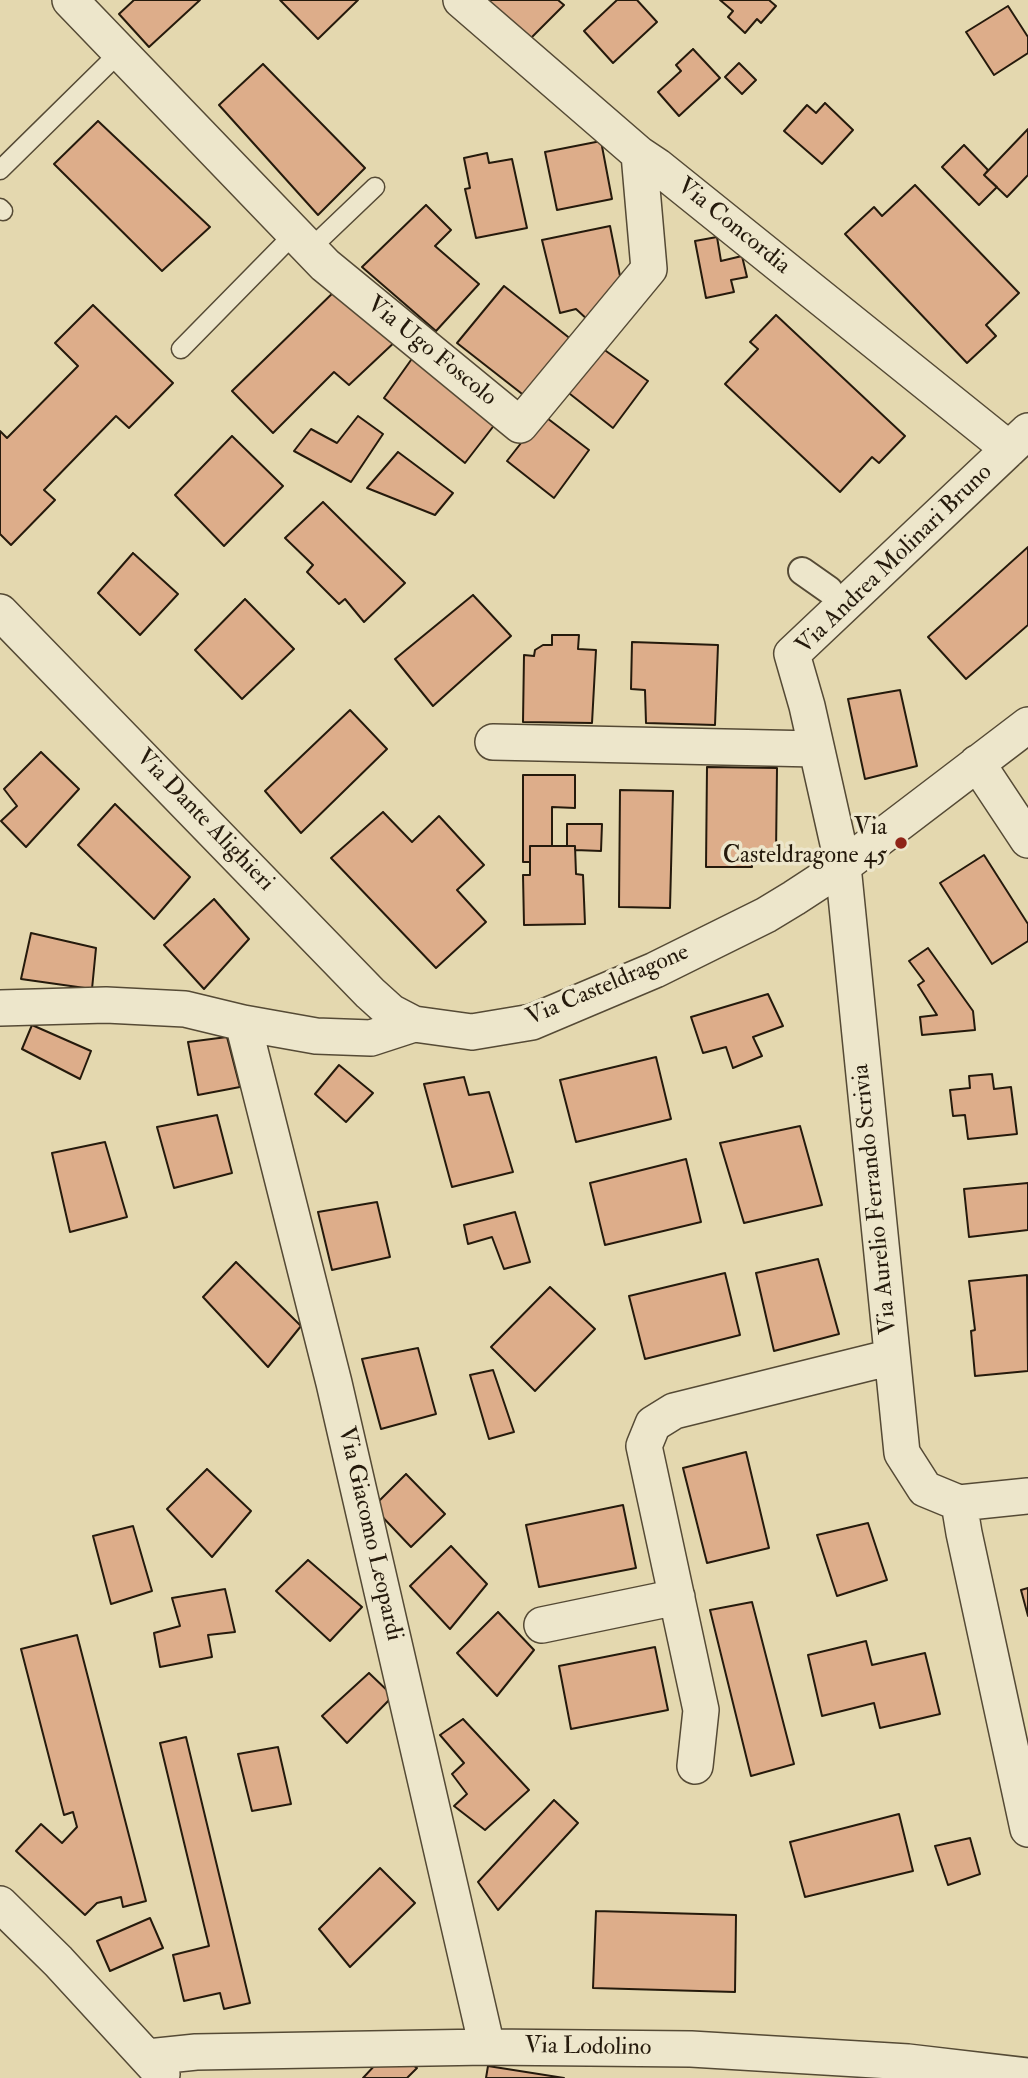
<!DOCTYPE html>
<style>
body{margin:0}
canvas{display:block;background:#e4d8af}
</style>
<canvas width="1028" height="2078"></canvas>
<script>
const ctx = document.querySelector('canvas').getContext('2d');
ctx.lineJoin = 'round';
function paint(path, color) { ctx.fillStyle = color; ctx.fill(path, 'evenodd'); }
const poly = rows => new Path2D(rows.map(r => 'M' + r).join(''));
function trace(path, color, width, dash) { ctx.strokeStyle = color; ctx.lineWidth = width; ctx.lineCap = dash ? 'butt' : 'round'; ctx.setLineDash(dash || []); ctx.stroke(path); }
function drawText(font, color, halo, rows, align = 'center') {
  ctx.font = font + ' "IM FELL Double Pica",serif'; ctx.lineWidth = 7; ctx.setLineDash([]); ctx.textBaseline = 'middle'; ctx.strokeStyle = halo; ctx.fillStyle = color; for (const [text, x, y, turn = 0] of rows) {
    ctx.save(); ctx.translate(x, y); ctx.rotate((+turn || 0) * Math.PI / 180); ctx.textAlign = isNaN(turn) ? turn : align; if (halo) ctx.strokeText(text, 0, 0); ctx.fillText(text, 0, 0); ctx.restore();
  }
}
const building = poly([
 [134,0,200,0,149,47,119,14,134,0],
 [280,0,358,0,318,39,280,0],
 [484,0,558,0,564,5,529,40,484,0],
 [617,0,637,0,657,22,613,63,584,31,617,0],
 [720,0,769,0,776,6,761,23,757,19,745,33,728,17,733,11,720,0],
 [1008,6,1028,37,1028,53,994,75,966,32,1008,6],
 [693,49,720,78,679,116,658,92,681,71,676,65,693,49],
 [739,63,756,80,742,94,725,77,739,63],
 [263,64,365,168,318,215,219,105,263,64],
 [825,103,853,130,822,164,784,131,807,105,816,113,825,103],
 [98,121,210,227,162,271,54,164,98,121],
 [1028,129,1028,175,1007,197,984,175,1028,129],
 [601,141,612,199,557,210,545,152,601,141],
 [964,145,988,170,984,175,997,187,979,205,942,167,964,145],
 [487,153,489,163,512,159,527,228,476,238,465,189,470,188,464,158,487,153],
 [915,185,1019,293,986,325,996,336,967,363,845,234,874,207,882,216,915,185],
 [426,205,451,230,435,246,479,284,436,331,362,267,426,205],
 [610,226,621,281,589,321,576,309,560,313,542,240,610,226],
 [717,237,721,261,742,256,747,277,731,280,734,292,706,298,695,241,717,237],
 [340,286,399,338,349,385,334,372,273,433,232,391,340,286],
 [504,286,572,340,526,397,457,343,504,286],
 [93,305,173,383,129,428,116,416,44,490,55,500,11,545,0,534,0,431,7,438,78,366,55,343,93,305],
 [776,315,905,436,879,463,872,457,840,492,725,384,758,349,750,342,776,315],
 [599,346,648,381,613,428,565,390,599,346],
 [416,353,499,419,465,463,384,398,416,353],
 [543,415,589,450,554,498,507,461,543,415],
 [358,416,383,434,351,482,294,451,311,429,337,443,358,416],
 [232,436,283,486,224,546,175,495,232,436],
 [398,452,453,493,435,515,367,488,398,452],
 [323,502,405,583,364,622,345,599,339,604,307,572,313,565,285,538,323,502],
 [1028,547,1028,625,966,679,928,637,1028,547],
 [133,553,178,594,140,635,98,593,133,553],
 [473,595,511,636,433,706,395,659,473,595],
 [245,599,294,649,242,699,195,650,245,599],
 [552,635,579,635,578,649,596,650,592,723,523,722,524,655,534,656,535,650,543,645,552,645,552,635],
 [632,642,718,645,715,725,646,723,645,690,631,689,632,642],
 [900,690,917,766,865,779,848,699,900,690],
 [350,710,387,749,301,833,265,791,350,710],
 [41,752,79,789,26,847,1,821,17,806,4,789,41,752],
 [707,767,777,768,776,854,752,855,752,867,706,867,707,767],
 [523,775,575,775,575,808,552,807,552,846,530,846,530,862,523,862,523,775],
 [620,790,673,791,670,908,619,907,620,790],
 [115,804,190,877,154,919,78,845,115,804],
 [383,812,412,842,439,816,484,865,457,890,486,922,436,968,331,858,383,812],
 [567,824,602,824,601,851,575,850,575,846,567,846,567,824],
 [530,846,575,846,576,874,583,875,585,924,524,925,523,875,530,875,530,846],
 [984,855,1028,924,1028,941,992,964,940,883,984,855],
 [214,899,249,939,204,989,164,945,214,899],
 [31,933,96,948,92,989,21,979,31,933],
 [928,948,973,1011,975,1030,922,1035,920,1017,937,1015,918,985,924,981,909,961,928,948],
 [768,994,783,1026,753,1037,762,1056,733,1068,726,1047,703,1053,691,1017,768,994],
 [32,1025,91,1051,80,1079,22,1049,32,1025],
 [227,1037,240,1087,198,1095,188,1042,227,1037],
 [656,1057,671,1119,576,1142,560,1080,656,1057],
 [339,1065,373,1093,346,1122,315,1094,339,1065],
 [992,1074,994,1089,1011,1087,1017,1134,968,1139,965,1115,953,1116,950,1090,970,1088,969,1076,992,1074],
 [464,1077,469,1095,489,1092,513,1172,452,1187,424,1084,464,1077],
 [217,1115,232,1173,174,1188,157,1127,217,1115],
 [800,1126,822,1205,744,1223,720,1143,800,1126],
 [105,1142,127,1217,70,1232,52,1153,105,1142],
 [686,1159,701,1222,605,1245,590,1183,686,1159],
 [1028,1183,1028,1230,969,1237,964,1189,1028,1183],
 [377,1202,390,1257,332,1270,318,1212,377,1202],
 [515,1212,530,1262,504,1269,492,1237,468,1244,464,1225,515,1212],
 [818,1259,839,1334,774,1351,756,1273,818,1259],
 [236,1262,301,1326,268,1367,203,1297,236,1262],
 [725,1273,740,1335,645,1359,629,1296,725,1273],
 [1027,1275,1028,1371,975,1376,971,1331,975,1330,969,1281,1027,1275],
 [550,1287,595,1329,535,1391,491,1347,550,1287],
 [418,1348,436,1414,381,1429,362,1359,418,1348],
 [493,1370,514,1432,489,1439,470,1375,493,1370],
 [746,1452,769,1548,707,1563,683,1468,746,1452],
 [207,1469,251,1511,212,1557,167,1509,207,1469],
 [406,1474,445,1514,411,1547,373,1507,406,1474],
 [623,1505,636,1568,539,1587,526,1525,623,1505],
 [868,1523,887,1580,837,1596,817,1535,868,1523],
 [133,1526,152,1591,111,1604,93,1536,133,1526],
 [451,1546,487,1584,450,1629,410,1586,451,1546],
 [308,1560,362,1607,330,1641,276,1591,308,1560],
 [1028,1588,1028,1616,1021,1590,1028,1588],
 [225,1589,235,1632,208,1635,212,1657,160,1667,154,1633,180,1626,172,1598,225,1589],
 [752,1602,794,1764,751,1776,710,1610,752,1602],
 [498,1612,534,1650,497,1696,457,1653,498,1612],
 [77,1635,146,1901,123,1907,121,1897,97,1903,85,1915,16,1851,41,1824,62,1843,77,1827,73,1812,64,1815,21,1649,77,1635],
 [866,1641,872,1665,925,1653,940,1714,880,1728,874,1703,822,1716,808,1655,866,1641],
 [655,1647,668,1710,571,1729,559,1666,655,1647],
 [369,1673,393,1696,347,1743,322,1716,369,1673],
 [463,1719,529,1790,485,1830,454,1806,467,1794,452,1774,464,1763,440,1735,463,1719],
 [186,1737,250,2003,224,2009,220,1993,184,2001,173,1955,209,1946,160,1743,186,1737],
 [278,1747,291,1804,252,1811,238,1754,278,1747],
 [554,1800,578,1823,498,1910,478,1882,554,1800],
 [899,1814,913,1871,805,1897,790,1842,899,1814],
 [970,1838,980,1874,948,1885,935,1846,970,1838],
 [380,1868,415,1903,350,1967,319,1929,380,1868],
 [596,1911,736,1915,735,1992,593,1988,596,1911],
 [150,1918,163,1948,110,1971,97,1941,150,1918],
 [390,2049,417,2068,407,2078,363,2078,390,2049],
 [488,2066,564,2078,486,2078,488,2066]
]);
paint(building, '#ddad8a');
trace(building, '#251a0c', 2);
const service = poly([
 [0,170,120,52],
 [0,208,3,211],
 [310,249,375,187],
 [181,349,295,233]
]);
const pedestrian = poly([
 [802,571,829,590]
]);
const minor = poly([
 [70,0,325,265,520,425,649,269,639,154],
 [461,0,639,154,657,166,1009,449],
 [1028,431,792,654,807,706,843,866,902,1453,925,1489,959,1503,1028,1496],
 [0,612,370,993,391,1012,414,1024],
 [493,742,816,749],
 [977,763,1028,840],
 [0,1008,106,1005,185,1009,243,1023,316,1036,371,1038,414,1024,472,1032,532,1022,655,970,766,915,794,898,843,866,1028,725],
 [243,1023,334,1383,487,2047],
 [959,1503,964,1533,1028,1829],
 [542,1625,677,1597],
 [695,1766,701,1710,644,1446,653,1424,674,1411,892,1357],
 [0,1904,58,1961,162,2074],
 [148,2057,196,2052,487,2047,691,2049,908,2062,1028,2076]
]);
trace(service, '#554a35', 21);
trace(pedestrian, '#554a35', 30);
trace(minor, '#554a35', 38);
trace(service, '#ede6cb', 18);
trace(pedestrian, '#ede6cb', 26);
trace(minor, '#ede6cb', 35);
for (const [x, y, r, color] of [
 [901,843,7,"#8f2418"]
]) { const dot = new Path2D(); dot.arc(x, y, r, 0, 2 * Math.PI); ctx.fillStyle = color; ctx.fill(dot); trace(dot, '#ede6cb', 2.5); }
drawText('24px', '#251a0c', '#ede6cb', [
 ["Via Concordia",733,227,39],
 ["Via Ugo Foscolo",431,352,39],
 ["Via Andrea Molinari Bruno",895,560,-44],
 ["Via Dante Alighieri",204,821,46],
 ["Via Casteldragone",608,986,-23],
 ["Via Aurelio Ferrando Scrivia",876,1199,-96],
 ["Via Giacomo Leopardi",369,1534,77],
 ["Via Lodolino",588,2048,1]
]);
drawText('24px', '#251a0c', '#ede6cb', [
 ["Via",887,829],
 ["Casteldragone 45",887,857]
], 'right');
</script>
